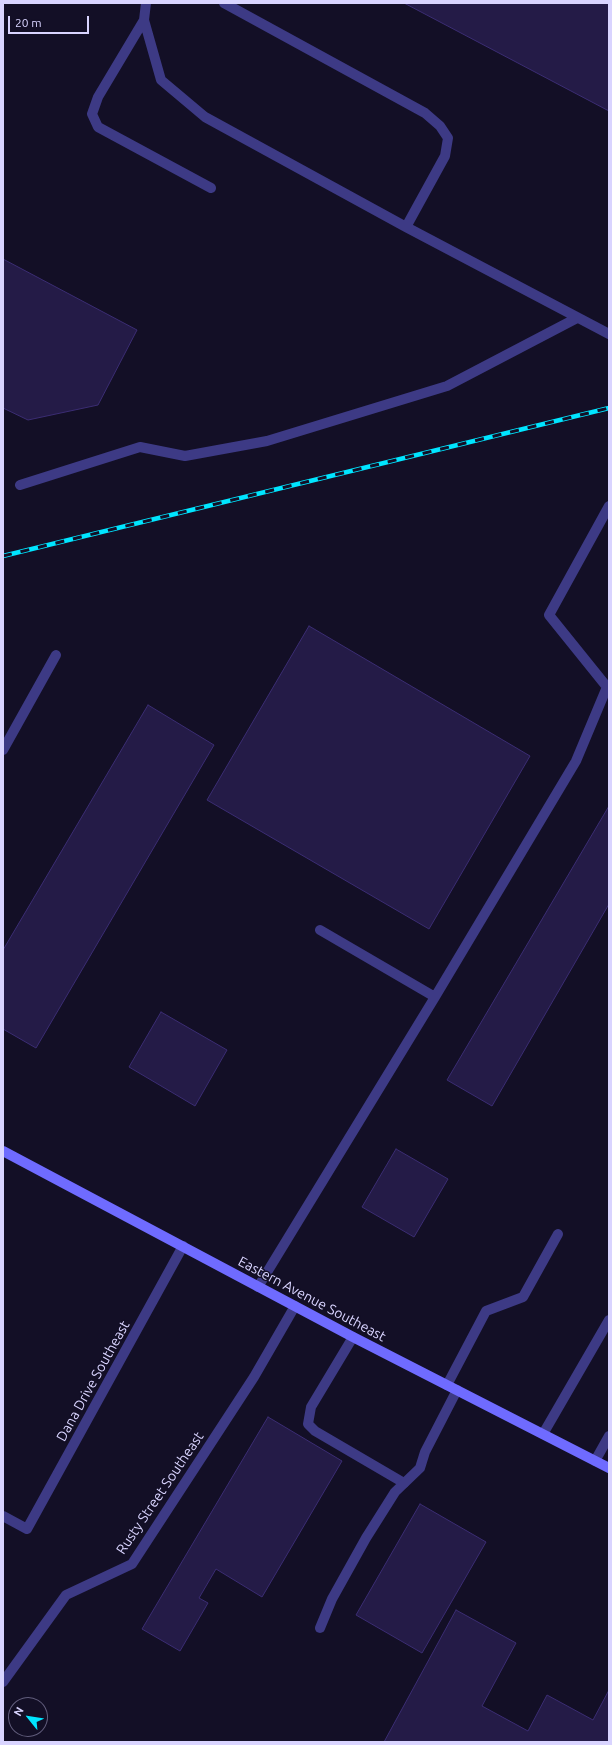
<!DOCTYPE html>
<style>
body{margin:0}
#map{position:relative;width:612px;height:1745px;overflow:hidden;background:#130f26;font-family:Ubuntu,sans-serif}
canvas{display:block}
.frame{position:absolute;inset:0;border:4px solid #d9d4ff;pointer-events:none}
.north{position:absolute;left:8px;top:1697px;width:40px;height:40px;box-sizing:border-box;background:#130f26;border:1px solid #625e7d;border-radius:50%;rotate:300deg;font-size:11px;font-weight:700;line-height:16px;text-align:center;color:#d9d4ff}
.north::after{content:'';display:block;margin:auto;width:14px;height:18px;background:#00e5ff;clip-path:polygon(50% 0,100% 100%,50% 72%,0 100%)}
.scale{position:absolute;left:8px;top:16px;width:81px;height:18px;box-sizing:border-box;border:2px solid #d9d4ff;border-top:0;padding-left:5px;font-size:12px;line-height:14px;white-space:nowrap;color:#d9d4ff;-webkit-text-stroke:3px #130f26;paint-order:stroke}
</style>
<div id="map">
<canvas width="612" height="1745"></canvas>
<div class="frame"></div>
<div class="north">N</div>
<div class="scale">20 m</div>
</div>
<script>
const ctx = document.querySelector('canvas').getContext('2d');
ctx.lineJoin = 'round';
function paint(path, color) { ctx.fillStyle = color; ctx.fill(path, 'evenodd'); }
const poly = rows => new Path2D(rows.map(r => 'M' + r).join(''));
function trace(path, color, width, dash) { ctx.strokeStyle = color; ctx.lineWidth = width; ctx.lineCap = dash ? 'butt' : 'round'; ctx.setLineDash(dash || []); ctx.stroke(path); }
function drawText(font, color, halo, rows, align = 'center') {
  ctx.font = font + ' Ubuntu,sans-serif'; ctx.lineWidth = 3; ctx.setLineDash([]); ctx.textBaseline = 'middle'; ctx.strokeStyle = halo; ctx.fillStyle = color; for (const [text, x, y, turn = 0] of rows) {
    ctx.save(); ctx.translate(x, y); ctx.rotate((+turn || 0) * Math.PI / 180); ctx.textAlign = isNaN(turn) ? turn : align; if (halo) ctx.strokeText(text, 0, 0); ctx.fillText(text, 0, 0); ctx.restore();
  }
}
const building = poly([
 [404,3,609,3,609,111,404,3],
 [3,259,137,330,98,405,28,420,3,408,3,259],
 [309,626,530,756,429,929,207,800,309,626],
 [148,705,214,745,36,1048,3,1029,3,950,148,705],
 [609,806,609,904,492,1106,447,1080,609,806],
 [161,1012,227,1050,195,1106,129,1067,161,1012],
 [396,1149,448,1179,414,1237,362,1207,396,1149],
 [268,1417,342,1461,262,1597,216,1569,199,1598,208,1603,180,1651,142,1629,268,1417],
 [420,1504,486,1542,422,1653,356,1615,420,1504],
 [456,1610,516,1643,482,1706,528,1731,547,1695,593,1720,609,1690,609,1742,384,1742,456,1610]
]);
paint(building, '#241b47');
trace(building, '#3b2d73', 1);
trace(poly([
 [146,3,144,20,161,80,205,117,406,227,609,334],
 [224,3,425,113,440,126,448,138,445,156,406,227],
 [144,20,98,97,92,114,98,127,211,188],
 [20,485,140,447,185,456,267,441,447,386,577,318],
 [607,687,549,615,609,506],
 [3,750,56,655],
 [320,930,435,997],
 [258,1287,435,997,576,761,607,687],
 [353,1337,311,1407,308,1424,315,1431,404,1483],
 [447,1385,486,1311,523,1297,558,1234],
 [543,1434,609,1320],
 [595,1461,609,1436]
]), '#3d3a85', 10);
trace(poly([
 [3,1516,27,1529,183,1246],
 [320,1628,332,1599,366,1538,395,1492,420,1468,425,1452,457,1390],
 [3,1682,66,1595,132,1564,254,1377,295,1306]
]), '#3d3a85', 10);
trace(poly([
 [3,1151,353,1337,609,1468]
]), '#6f6bff', 10);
const rail = poly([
 [3,556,609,408]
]);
trace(rail, '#00e5ff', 4.5);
trace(rail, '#130f26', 3, [9]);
drawText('14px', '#d9d4ff', '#130f26', [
 ["Eastern Avenue Southeast",312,1299,28],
 ["Dana Drive Southeast",93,1381,-61],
 ["Rusty Street Southeast",160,1493,-56]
]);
</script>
